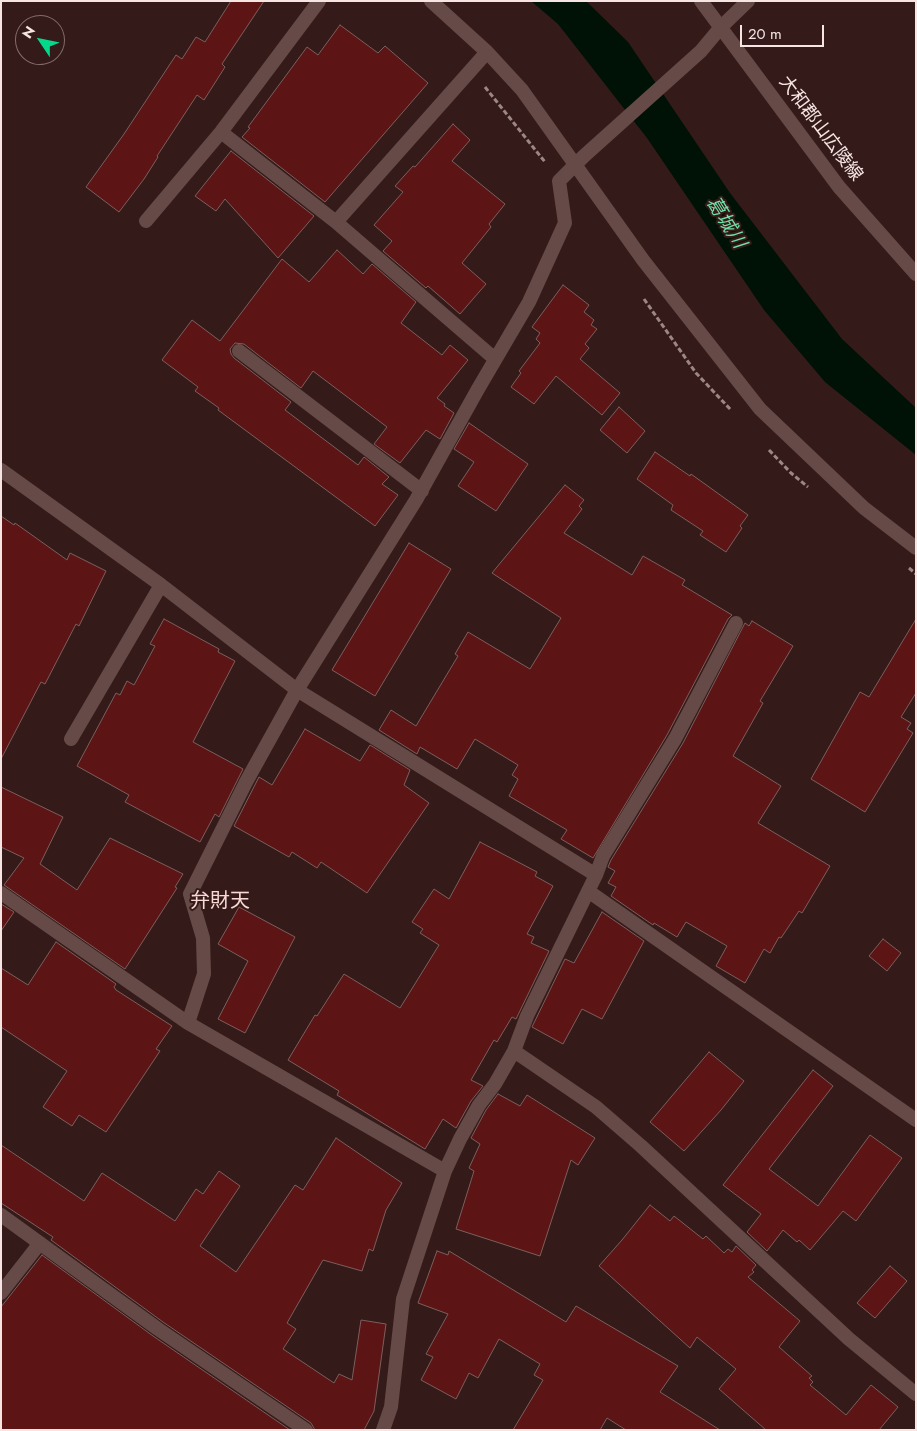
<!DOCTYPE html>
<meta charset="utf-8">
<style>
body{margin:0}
#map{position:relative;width:917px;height:1431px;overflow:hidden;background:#341b1a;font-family:Jost,sans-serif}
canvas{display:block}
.frame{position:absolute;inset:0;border:2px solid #f7e5e3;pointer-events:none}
.north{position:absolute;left:15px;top:15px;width:50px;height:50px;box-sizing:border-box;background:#341b1a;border:1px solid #826c6a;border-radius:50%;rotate:304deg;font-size:14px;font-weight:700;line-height:20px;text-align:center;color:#f7e5e3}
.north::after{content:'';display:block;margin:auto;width:18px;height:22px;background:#04d98b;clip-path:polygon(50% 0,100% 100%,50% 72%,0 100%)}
.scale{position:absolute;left:740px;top:25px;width:84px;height:22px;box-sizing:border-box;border:2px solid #f7e5e3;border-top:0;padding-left:6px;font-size:15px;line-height:18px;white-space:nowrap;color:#f7e5e3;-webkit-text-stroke:4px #341b1a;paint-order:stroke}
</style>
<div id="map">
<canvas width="917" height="1431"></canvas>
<div class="frame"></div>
<div class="north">N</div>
<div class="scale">20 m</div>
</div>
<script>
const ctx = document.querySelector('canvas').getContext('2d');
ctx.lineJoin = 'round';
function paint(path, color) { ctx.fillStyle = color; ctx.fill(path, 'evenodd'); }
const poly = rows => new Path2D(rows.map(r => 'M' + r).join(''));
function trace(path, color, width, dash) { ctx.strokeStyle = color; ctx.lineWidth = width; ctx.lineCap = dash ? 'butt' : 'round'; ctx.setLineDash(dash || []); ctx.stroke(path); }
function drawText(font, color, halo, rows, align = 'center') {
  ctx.font = font + ' Jost,"Noto Sans JP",sans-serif'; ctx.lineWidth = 4; ctx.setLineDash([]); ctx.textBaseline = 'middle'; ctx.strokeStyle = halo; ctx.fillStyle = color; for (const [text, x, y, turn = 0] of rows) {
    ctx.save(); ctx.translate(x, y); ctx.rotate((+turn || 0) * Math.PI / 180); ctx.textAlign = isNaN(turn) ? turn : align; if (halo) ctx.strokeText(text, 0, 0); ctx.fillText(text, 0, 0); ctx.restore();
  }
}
paint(poly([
 [531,1,586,1,628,42,730,193,842,339,916,408,916,455,825,382,764,310,647,138,558,24]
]), '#001106');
const building = poly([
 [231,1,264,1,222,64,225,67,204,100,197,95,157,156,158,157,144,179,119,212,86,187,124,134,176,55,182,59,196,37,205,42,231,1],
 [340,25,378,53,385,46,428,83,325,202,242,137,250,128,248,127,307,47,318,55,340,25],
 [453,124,470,140,452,161,505,204,489,224,491,227,462,263,486,284,460,314,428,286,426,288,383,251,392,241,374,225,403,192,395,186,413,166,415,167,453,124],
 [231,151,314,216,278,258,225,199,216,211,195,196,231,151],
 [337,250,363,274,372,264,416,302,401,323,442,355,450,345,468,360,437,398,445,404,444,406,454,413,440,439,426,430,400,463,374,444,387,427,313,371,301,388,244,344,235,343,230,349,231,354,234,358,291,402,285,410,358,465,364,457,389,477,382,484,398,495,375,526,218,410,219,408,195,391,198,387,162,360,192,320,220,341,282,259,309,282,337,250],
 [563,285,589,305,584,312,594,320,591,325,597,329,585,344,589,348,580,359,620,393,602,415,556,376,534,404,511,387,521,373,519,371,540,343,536,339,540,333,532,327,563,285],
 [619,407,645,431,627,453,600,430,619,407],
 [469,423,528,464,496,511,458,486,474,462,454,449,469,423],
 [655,452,690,476,691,474,748,515,740,526,742,528,726,552,700,535,703,531,671,510,673,505,637,479,655,452],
 [565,485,584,500,579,506,582,509,564,533,632,575,643,556,685,580,682,585,732,615,728,619,667,735,593,858,561,839,567,830,509,796,518,779,512,775,518,765,475,739,457,769,420,747,417,754,379,730,391,710,416,726,458,656,455,654,468,632,530,669,561,618,492,573,565,485],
 [1,516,14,525,15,523,67,560,70,553,106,571,79,626,76,624,45,684,41,682,1,759,1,516],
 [409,543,451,569,375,696,332,670,409,543],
 [164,619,219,649,218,652,235,661,193,742,243,769,219,817,215,814,200,842,125,802,129,795,77,766,116,693,120,695,127,681,134,685,155,646,150,644,164,619],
 [916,619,916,693,901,717,911,723,907,729,913,733,865,812,811,779,860,692,869,697,916,619],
 [752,621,793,646,760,701,763,703,733,756,781,786,758,823,830,866,802,913,799,911,781,938,779,937,770,953,764,949,745,983,716,966,727,946,686,922,677,937,654,923,653,925,611,896,616,887,608,883,615,871,608,867,611,860,683,743,745,623,749,626,752,621],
 [305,729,360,761,370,745,410,770,404,785,429,803,367,893,321,862,317,868,292,852,289,857,234,826,259,777,272,785,305,729],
 [1,787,63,817,40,864,77,890,110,838,183,874,175,887,177,888,125,969,4,885,24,858,1,847,1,787],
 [480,842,537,872,535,876,553,886,527,934,534,937,531,943,549,951,516,1019,512,1017,497,1042,494,1040,471,1080,483,1086,471,1101,456,1128,443,1119,425,1149,337,1095,339,1091,288,1060,315,1015,317,1016,344,974,400,1008,439,945,420,933,423,929,412,922,434,889,449,899,480,842],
 [1,904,14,912,1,931,1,904],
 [239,907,295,937,245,1033,218,1019,248,961,218,944,239,907],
 [602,912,644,941,602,1019,582,1009,563,1044,532,1027,565,959,574,963,602,912],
 [883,939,901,953,887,971,869,956,883,939],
 [56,942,116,984,114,987,116,990,172,1026,156,1049,160,1051,106,1132,79,1115,72,1126,43,1107,67,1071,1,1027,1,968,28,985,56,942],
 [709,1052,744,1081,721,1110,684,1151,650,1122,709,1052],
 [813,1070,833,1086,769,1169,818,1206,870,1135,902,1158,856,1221,843,1211,810,1250,799,1240,797,1242,783,1230,767,1251,747,1232,761,1214,723,1185,813,1070],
 [498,1094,520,1106,527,1095,595,1138,578,1165,571,1160,540,1256,456,1229,474,1171,469,1168,480,1144,471,1138,486,1110,498,1094],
 [336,1138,402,1183,386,1210,373,1251,369,1249,362,1271,323,1260,287,1323,296,1329,283,1349,334,1383,339,1374,352,1380,361,1320,386,1324,374,1411,364,1430,315,1430,311,1423,163,1322,51,1240,53,1237,1,1203,1,1145,84,1201,102,1173,175,1221,196,1189,203,1194,219,1171,240,1186,200,1246,236,1272,295,1185,303,1190,336,1138],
 [650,1205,670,1221,674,1216,703,1239,706,1236,724,1253,728,1249,732,1252,736,1246,756,1265,752,1270,754,1272,748,1277,800,1321,779,1347,812,1376,809,1378,813,1382,810,1385,846,1415,871,1385,898,1407,879,1430,766,1430,719,1389,736,1369,697,1337,690,1348,599,1266,622,1240,650,1205],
 [437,1251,448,1255,449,1251,566,1322,576,1306,678,1366,660,1392,720,1430,626,1430,607,1418,600,1430,513,1430,543,1380,534,1375,540,1364,499,1339,478,1378,469,1373,456,1399,421,1380,433,1357,426,1354,448,1314,418,1303,437,1251],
 [42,1255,153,1336,290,1430,1,1430,1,1307,42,1255],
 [890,1266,907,1281,875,1318,857,1303,890,1266]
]);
paint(building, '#5c1415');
trace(building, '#7c5f5c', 1);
trace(poly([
 [485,87,545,162],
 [644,299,696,373,731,410],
 [769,450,791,473,808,487],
 [909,568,916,574]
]), '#9c8786', 3, [5, 2.5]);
trace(poly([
 [431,1,487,52,522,90,643,260,760,409,864,508,916,548],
 [487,52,336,222,495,359],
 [221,132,336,222],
 [146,221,221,132,319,1],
 [239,351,422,491],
 [1,470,161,585,297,690,596,875],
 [71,739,161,585],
 [588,891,916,1120],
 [1,893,188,1023,445,1171],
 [188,1023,204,974,203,938,190,894,246,782,297,690,416,500,478,389,529,302,565,223,559,181,584,156,701,51,721,27,748,1],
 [514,1051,596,1107,641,1146,849,1339,916,1394],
 [1,1215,158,1329,306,1430],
 [1,1293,40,1243],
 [383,1430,391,1407,403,1299,445,1171,460,1139,479,1105,495,1084,514,1051,527,1016,596,875,603,856,675,739,736,623]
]), '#664a47', 14);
trace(poly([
 [701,1,839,187,916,274]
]), '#664a47', 14);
drawText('18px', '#f7e5e3', '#341b1a', [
 ["大和郡山広陵線",820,129,53]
]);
drawText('italic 19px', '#71e1a6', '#341b1a', [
 ["葛城川",725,223,58]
]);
drawText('20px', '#fad8d4', '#341b1a', [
 ["弁財天",220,902]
]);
</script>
